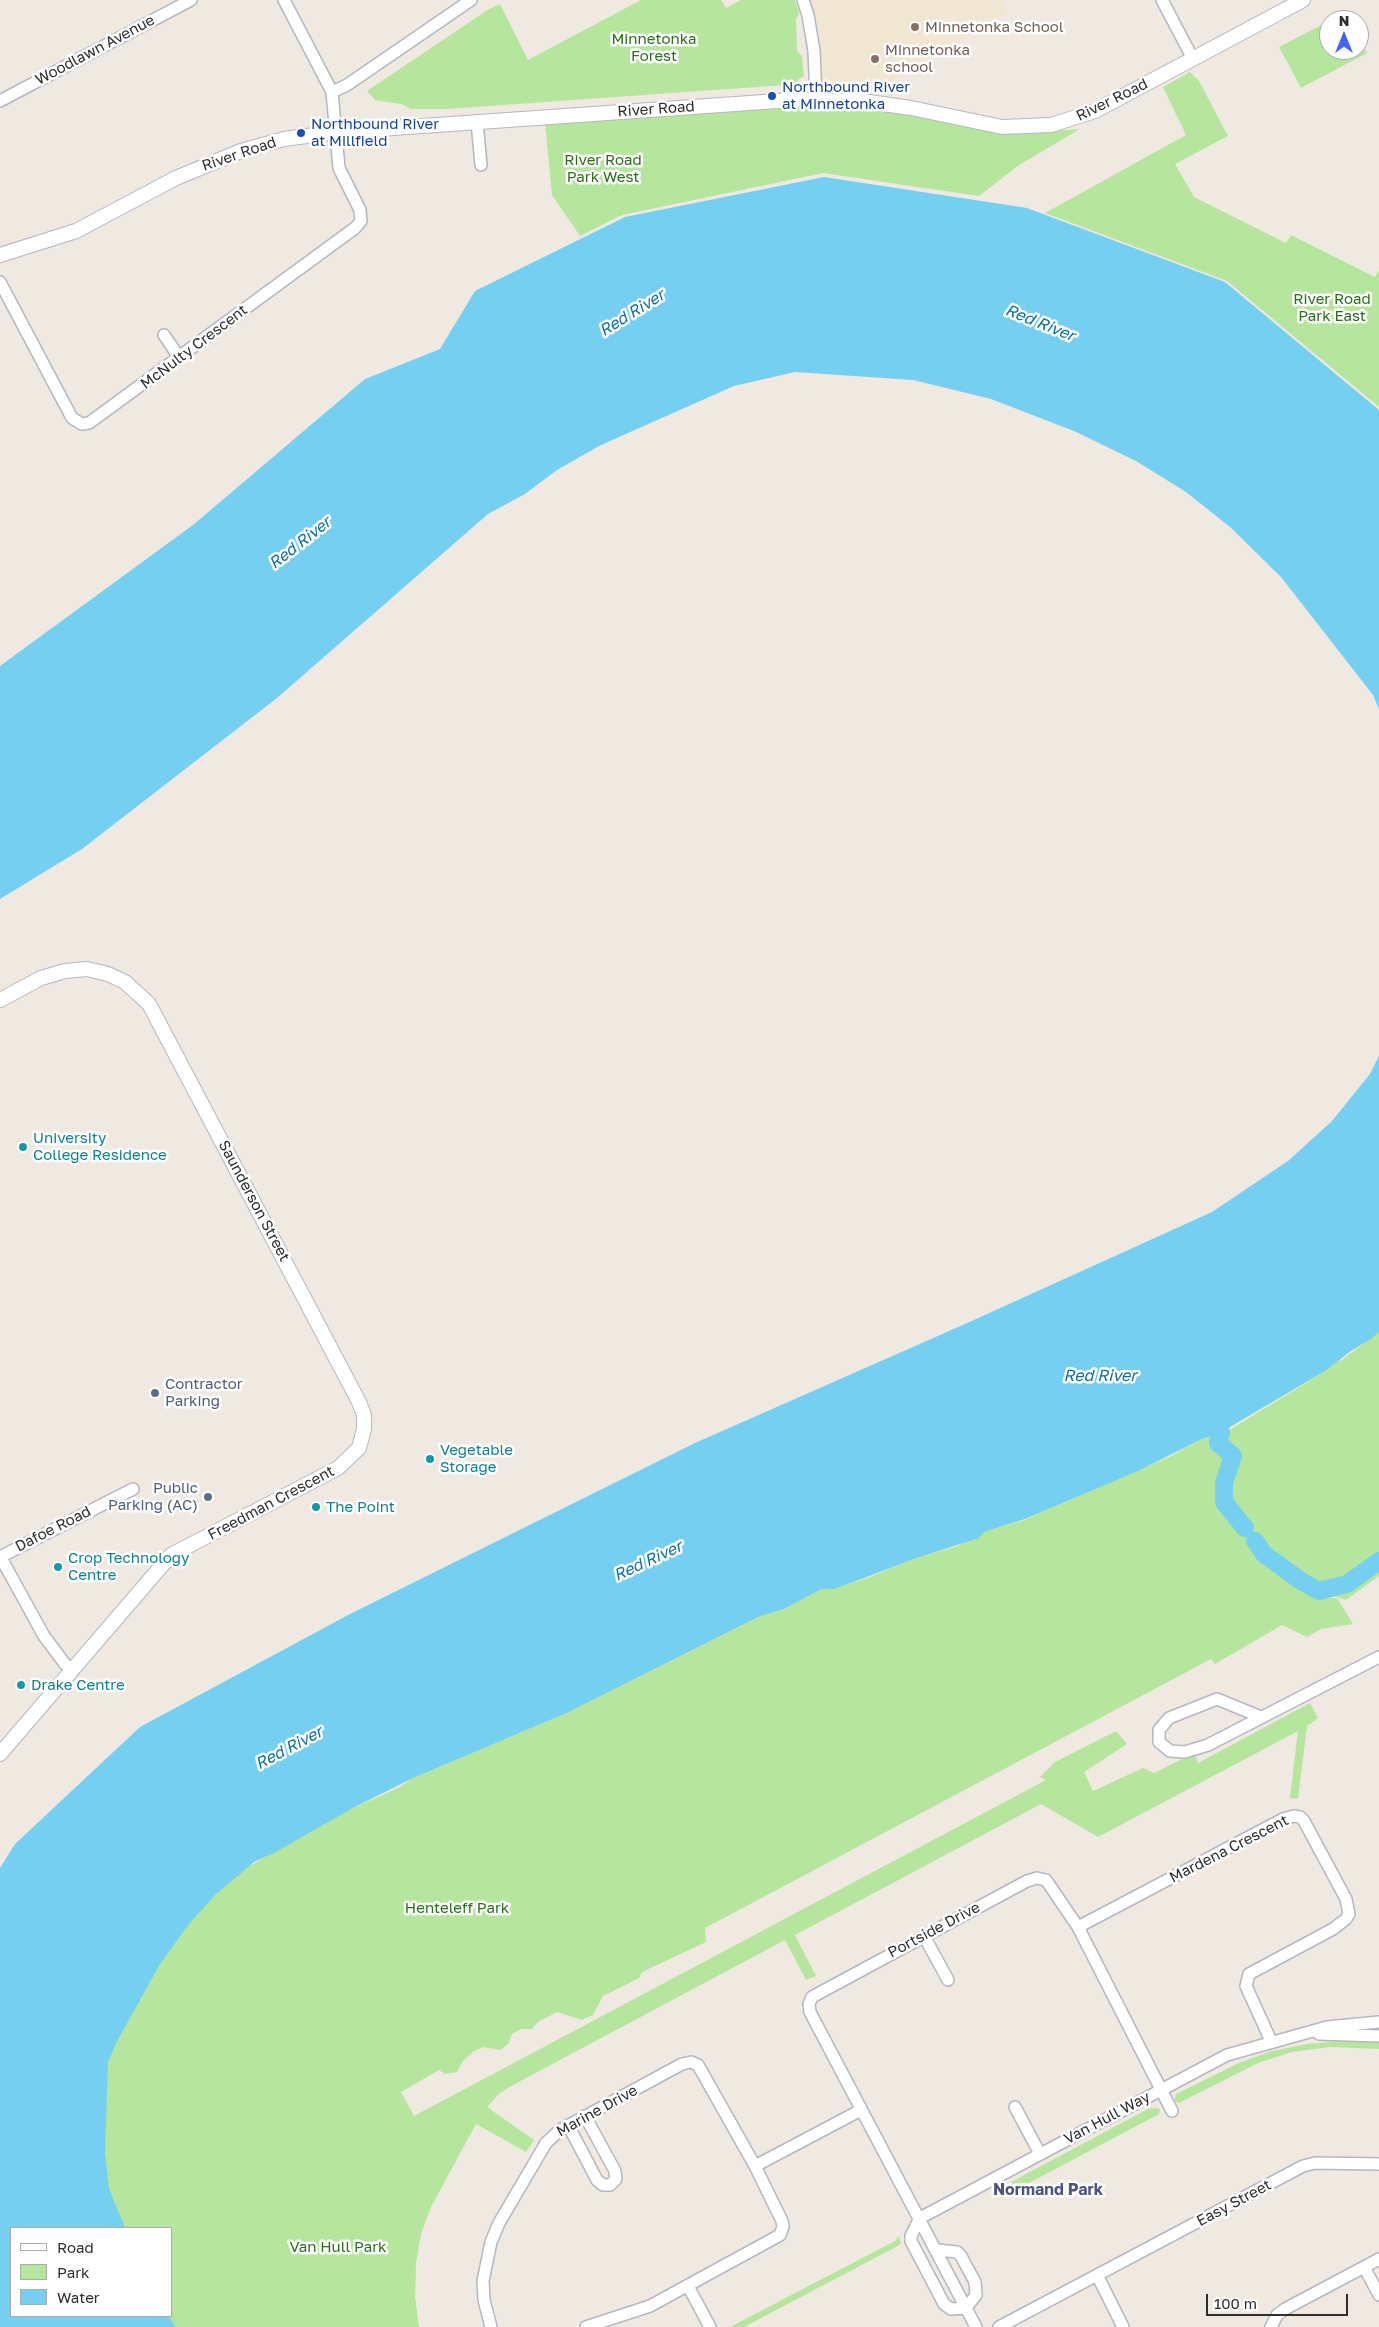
<!DOCTYPE html>
<style>
body{margin:0}
#map{position:relative;width:1379px;height:2327px;overflow:hidden;background:#efe9e1;font-family:"Golos Text",sans-serif}
canvas{display:block}
.legend{position:absolute;left:10px;top:2227px;width:162px;height:90px;box-sizing:border-box;background:#fff;border:1px solid #ababab;margin:0;padding:6px 9px;list-style:none;font-size:15px;color:#2e2e2e}
.legend li{display:flex;align-items:center;gap:10px;height:25px}
.legend b{width:25px;border:1px solid #ababab}
.north{position:absolute;left:1319px;top:10px;width:50px;height:50px;box-sizing:border-box;background:#fff;border:1px solid #ababab;border-radius:50%;rotate:0deg;font-size:14px;font-weight:700;line-height:20px;text-align:center;color:#2e2e2e}
.north::after{content:'';display:block;margin:auto;width:18px;height:22px;background:#4264fb;clip-path:polygon(50% 0,100% 100%,50% 72%,0 100%)}
.scale{position:absolute;left:1206px;top:2294px;width:142px;height:22px;box-sizing:border-box;border:2px solid #2e2e2e;border-top:0;padding-left:6px;font-size:15px;line-height:18px;white-space:nowrap;color:#2e2e2e;-webkit-text-stroke:4px #fff;paint-order:stroke}
</style>
<div id="map">
<canvas width="1379" height="2327"></canvas>
<ul class="legend">
<li><b style="height:6px;background:#fff"></b>Road</li>
<li><b style="height:14px;background:#b6e59e"></b>Park</li>
<li><b style="height:14px;background:#75cff0"></b>Water</li>
</ul>
<div class="north">N</div>
<div class="scale">100 m</div>
</div>
<script>
const ctx = document.querySelector('canvas').getContext('2d');
ctx.lineJoin = 'round';
function paint(path, color) { ctx.fillStyle = color; ctx.fill(path, 'evenodd'); }
const poly = rows => new Path2D(rows.map(r => 'M' + r).join(''));
function trace(path, color, width, dash) { ctx.strokeStyle = color; ctx.lineWidth = width; ctx.lineCap = dash ? 'butt' : 'round'; ctx.setLineDash(dash || []); ctx.stroke(path); }
function drawText(font, color, halo, rows, align = 'center') {
  ctx.font = font + ' "Golos Text",sans-serif'; ctx.lineWidth = 5; ctx.setLineDash([]); ctx.textBaseline = 'middle'; ctx.strokeStyle = halo; ctx.fillStyle = color; for (const [text, x, y, turn = 0] of rows) {
    ctx.save(); ctx.translate(x, y); ctx.rotate((+turn || 0) * Math.PI / 180); ctx.textAlign = isNaN(turn) ? turn : align; if (halo) ctx.strokeText(text, 0, 0); ctx.fillText(text, 0, 0); ctx.restore();
  }
}
paint(poly([
 [809,0,1002,0,1007,13,868,95,823,95,818,23]
]), '#f0e6d1');
paint(poly([
 [641,0,721,0,726,8,741,0,795,0,799,14,796,19,797,51,802,56,804,77,798,79,799,84,447,109,412,109,401,104,375,100,367,91,489,9,500,4,528,60],
 [1329,21,1329,50,1359,50,1359,37,1367,53,1301,88,1279,47],
 [1190,72,1199,81,1228,136,1175,164,1194,197,1286,243,1291,235,1375,277,1379,270,1379,407,1227,281,1045,213,1186,135,1163,87],
 [791,104,857,105,1052,131,1080,129,1019,165,979,196,823,173,622,215,580,236,552,195,545,122],
 [1379,1332,1379,1576,1346,1600,1331,1595,1326,1598,1337,1598,1353,1624,1321,1629,1307,1637,1282,1625,1215,1664,1211,1659,705,1928,706,1942,642,1972,639,1978,603,1996,593,2015,582,2020,557,2012,538,2022,532,2029,521,2029,512,2034,508,2044,500,2050,483,2047,474,2051,463,2061,457,2072,445,2074,439,2070,401,2092,414,2116,1046,1780,1040,1777,1055,1762,1116,1731,1127,1744,1084,1772,1093,1791,1143,1768,1154,1773,1184,1758,1180,1746,1192,1746,1198,1763,1310,1703,1318,1718,1307,1726,1298,1799,1290,1798,1298,1731,1098,1837,1041,1804,795,1935,816,1976,806,1980,785,1940,511,2086,500,2093,487,2107,534,2140,526,2152,476,2124,431,2207,421,2234,416,2263,415,2297,419,2327,166,2327,158,2316,171,2316,171,2228,109,2228,105,2219,101,2046,125,2007,221,1882,351,1809,400,1787,411,1779,569,1712,758,1617,784,1609,822,1589,835,1589,867,1578,914,1559,958,1546,984,1532,1024,1520,1169,1457,1202,1439,1226,1432,1322,1373,1327,1364,1342,1360],
 [1342,2041,1379,2043,1379,2049,1330,2047,1292,2052,1258,2063,1179,2103,1174,2101,1176,2094,1241,2062,1272,2051,1307,2044],
 [1158,2108,1160,2110,1159,2114,1029,2183,1013,2184,1011,2182,1148,2109],
 [899,2236,901,2244,894,2248,744,2327,730,2327,895,2241]
]), '#b6e59e');
paint(poly([
 [824,177,1027,208,1225,282,1379,410,1379,709,1373,695,1281,577,1230,527,1186,492,1136,461,1074,431,991,399,913,380,795,372,734,386,601,445,557,470,525,494,488,514,277,698,82,849,0,899,0,666,193,525,365,379,440,349,475,291,625,217],
 [1379,1056,1379,1332,1371,1339,1351,1351,1325,1371,1230,1427,1226,1432,1202,1439,1138,1471,1025,1519,984,1532,979,1538,914,1559,835,1589,822,1589,784,1609,758,1617,569,1712,411,1779,353,1808,274,1853,254,1862,215,1895,189,1924,160,1964,116,2043,108,2062,105,2152,109,2189,125,2228,11,2228,11,2316,168,2316,176,2327,0,2327,0,1868,15,1844,140,1727,350,1614,695,1443,965,1324,1212,1212,1288,1161,1332,1121,1370,1074]
]), '#75cff0');
trace(poly([
 [1221,1432,1218,1443,1233,1456,1224,1483,1224,1502,1245,1528],
 [1255,1541,1264,1554,1301,1581,1319,1591,1347,1584,1379,1561]
]), '#75cff0', 18);
const minor = poly([
 [803,0,808,15,814,51,816,100],
 [1162,0,1193,59],
 [332,92,347,85,471,0],
 [0,101,191,0],
 [477,122,481,165],
 [0,282,72,418,82,424,89,423,355,228,361,221,360,210,339,168,332,92,284,0],
 [164,335,179,357],
 [0,1556,44,1636,65,1664,73,1671],
 [0,1557,133,1489],
 [1261,1717,1217,1699,1169,1718,1159,1730,1159,1742,1170,1751,1185,1752,1208,1745,1379,1657],
 [1078,1927,1283,1819,1294,1816,1300,1817,1304,1821,1346,1899,1349,1914,1346,1919,1333,1929,1249,1974,1246,1986,1271,2041],
 [924,1936,948,1980],
 [1319,2034,1379,2036],
 [1015,2107,1040,2154],
 [568,2125,597,2180,603,2185,610,2185,616,2179,615,2171,585,2116],
 [755,2166,861,2110],
 [920,2218,1227,2055,1327,2027,1379,2022],
 [920,2218,911,2236,911,2241,944,2304,951,2309,966,2308,976,2295,975,2282,961,2256,957,2252,937,2250],
 [1364,2267,1379,2295],
 [1097,2275,1123,2327],
 [688,2286,710,2327],
 [491,2327,484,2300,483,2281,491,2242,499,2223,546,2143,560,2130,682,2064,691,2062,698,2065,755,2166,782,2221,783,2227,780,2235,650,2306,586,2327],
 [976,2327,810,2012,809,2004,812,1997,1027,1881,1037,1878,1046,1880,1078,1927,1172,2111],
 [999,2327,1303,2166,1315,2163,1379,2164],
 [1271,2327,1277,2315,1285,2309,1379,2259]
]);
const tertiary = poly([
 [0,255,76,231,176,178,241,151,284,139,337,132,792,100,862,101,911,108,1002,127,1051,125,1095,111,1303,0],
 [0,1000,41,978,65,971,87,969,108,974,125,982,149,1004,359,1402,364,1415,364,1429,359,1448,338,1468,171,1555,0,1754]
]);
trace(minor, '#b4b7c1', 14);
trace(tertiary, '#b4b7c1', 16);
trace(minor, '#fff', 11);
trace(tertiary, '#fff', 14);
for (const [x, y, r, color] of [
 [915,27,5,"#8d6e63"],
 [875,59,5,"#8d6e63"],
 [772,96,5,"#1a4fb4"],
 [301,133,5,"#1a4fb4"],
 [23,1147,5,"#0f9aa8"],
 [155,1393,5,"#5c6f8a"],
 [430,1459,5,"#0f9aa8"],
 [208,1497,5,"#5c6f8a"],
 [316,1507,5,"#0f9aa8"],
 [58,1567,5,"#0f9aa8"],
 [21,1685,5,"#0f9aa8"]
]) { const dot = new Path2D(); dot.arc(x, y, r, 0, 2 * Math.PI); ctx.fillStyle = color; ctx.fill(dot); trace(dot, '#fff', 2); }
drawText('15px', '#785e54', '#fff', [
 ["Minnetonka School",925,27],
 ["Minnetonka",885,50],
 ["school",885,67]
], 'left');
drawText('15px', '#2c6e1b', '#fff', [
 ["Minnetonka",654,39],
 ["Forest",654,56],
 ["River Road",603,160],
 ["Park West",603,177],
 ["River Road",1332,299],
 ["Park East",1332,316],
 ["Henteleff Park",457,1908],
 ["Van Hull Park",338,2247]
]);
drawText('15px', '#2e2e2e', '#fff', [
 ["Woodlawn Avenue",95,50,-28],
 ["River Road",1112,100,-26],
 ["River Road",656,109,-4],
 ["River Road",239,154,-19],
 ["McNulty Crescent",194,347,-37],
 ["Saunderson Street",254,1201,62],
 ["Freedman Crescent",271,1503,-28],
 ["Dafoe Road",53,1529,-27],
 ["Mardena Crescent",1229,1849,-27],
 ["Portside Drive",934,1930,-28],
 ["Marine Drive",597,2111,-29],
 ["Van Hull Way",1107,2118,-28],
 ["Easy Street",1234,2203,-28]
]);
drawText('15px', '#164399', '#fff', [
 ["Northbound River",782,87],
 ["at Minnetonka",782,104],
 ["Northbound River",311,124],
 ["at Millfield",311,141]
], 'left');
drawText('15px', '#0d838f', '#fff', [
 ["University",33,1138],
 ["College Residence",33,1155],
 ["Vegetable",440,1450],
 ["Storage",440,1467],
 ["The Point",326,1507],
 ["Crop Technology",68,1558],
 ["Centre",68,1575],
 ["Drake Centre",31,1685]
], 'left');
drawText('15px', '#4e5e75', '#fff', [
 ["Contractor",165,1384],
 ["Parking",165,1401],
 ["Public",198,1488,"right"],
 ["Parking (AC)",198,1505,"right"]
], 'left');
drawText('italic 16px', '#0d6fa3', '#fff', [
 ["Red River",632,313,-32],
 ["Red River",1040,323,22],
 ["Red River",300,543,-38],
 ["Red River",1100,1376],
 ["Red River",648,1561,-25],
 ["Red River",289,1748,-28]
]);
drawText('bold 16px', '#4d5680', '#fff', [
 ["Normand Park",1048,2190]
]);
</script>
